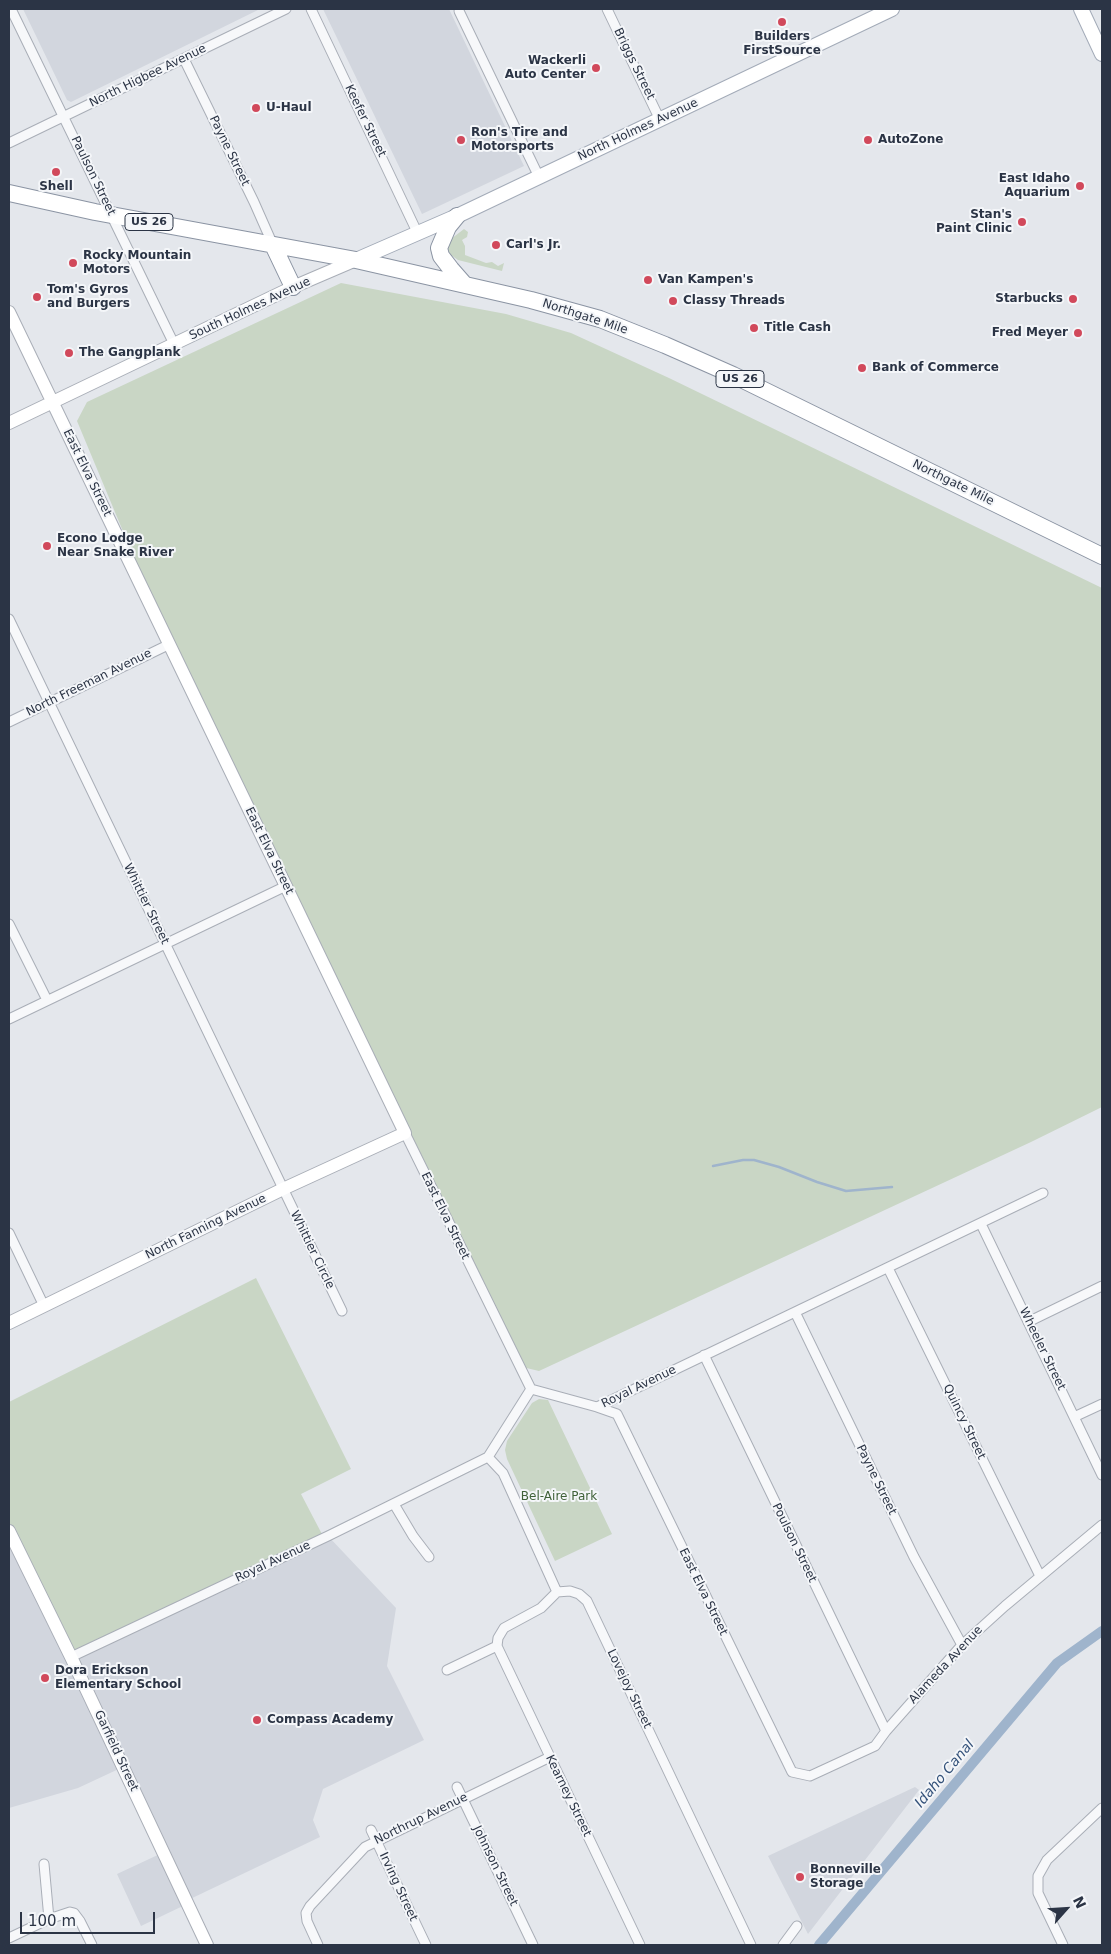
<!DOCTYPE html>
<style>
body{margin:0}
#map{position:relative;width:1111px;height:1954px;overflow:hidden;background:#e4e7ec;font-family:"DejaVu Sans",sans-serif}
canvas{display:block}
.frame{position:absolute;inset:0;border:10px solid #2b3445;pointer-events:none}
.north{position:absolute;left:1041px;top:1884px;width:50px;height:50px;-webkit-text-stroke:4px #f4f6f9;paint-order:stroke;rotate:64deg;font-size:14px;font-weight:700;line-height:20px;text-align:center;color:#2b3445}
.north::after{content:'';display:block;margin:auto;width:18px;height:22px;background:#2b3445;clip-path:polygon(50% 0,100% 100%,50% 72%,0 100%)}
.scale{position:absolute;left:20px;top:1912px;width:135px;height:22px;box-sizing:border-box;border:2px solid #2b3445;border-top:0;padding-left:6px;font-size:15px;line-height:18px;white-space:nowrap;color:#2b3445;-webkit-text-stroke:4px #f4f6f9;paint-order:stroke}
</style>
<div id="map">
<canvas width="1111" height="1954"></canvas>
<div class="frame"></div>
<div class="north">N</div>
<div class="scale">100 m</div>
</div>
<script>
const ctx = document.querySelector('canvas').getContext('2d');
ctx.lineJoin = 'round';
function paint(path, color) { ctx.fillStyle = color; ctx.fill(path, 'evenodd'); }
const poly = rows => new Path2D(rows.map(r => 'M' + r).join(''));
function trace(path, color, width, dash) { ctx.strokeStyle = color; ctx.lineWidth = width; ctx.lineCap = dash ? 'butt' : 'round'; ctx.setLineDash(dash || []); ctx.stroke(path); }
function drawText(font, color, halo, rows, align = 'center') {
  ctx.font = font + ' "DejaVu Sans",sans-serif'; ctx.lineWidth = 4; ctx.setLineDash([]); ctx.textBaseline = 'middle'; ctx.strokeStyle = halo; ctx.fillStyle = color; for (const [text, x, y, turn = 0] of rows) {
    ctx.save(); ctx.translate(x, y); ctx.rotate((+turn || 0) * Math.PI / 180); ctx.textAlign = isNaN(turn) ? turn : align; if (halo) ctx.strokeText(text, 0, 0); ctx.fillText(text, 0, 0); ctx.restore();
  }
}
paint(poly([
 [23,9,260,9,71,102,67,100],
 [323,9,449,9,524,166,422,214],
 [9,1531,328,1536,396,1608,387,1666,424,1740,323,1789,313,1820,320,1837,186,1901,187,1904,141,1926,117,1874,162,1853,123,1767,78,1788,9,1808],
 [915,1787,919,1790,808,1934,768,1856]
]), '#d2d6de');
paint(poly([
 [464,229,468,232,467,237,462,240,465,246,465,255,486,263,492,262,498,266,504,263,502,271,458,260,451,255,447,248,451,239],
 [341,283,506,314,571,333,669,378,1102,588,1102,1107,1031,1142,539,1371,518,1366,170,644,77,421,87,402],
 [256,1278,351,1469,301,1494,324,1538,71,1657,9,1531,9,1402],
 [539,1399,548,1400,612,1534,555,1561,507,1459,505,1450,507,1441,532,1403]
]), '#c9d6c5');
trace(poly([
 [713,1166,743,1160,754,1160,779,1167,817,1182,846,1191,892,1187]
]), '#9fb4cc', 2.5);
trace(poly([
 [819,1945,1057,1663,1102,1631]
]), '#9fb4cc', 10);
const street = poly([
 [11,9,174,344],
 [311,9,418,234],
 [607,9,660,120],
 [459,11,539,177],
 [184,59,254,202,273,245],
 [9,143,286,9],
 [9,619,342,1311],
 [9,722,170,644],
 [9,924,47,1000],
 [9,1019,286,886],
 [405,1133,531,1389],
 [981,1224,1102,1475],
 [9,1233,44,1306],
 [888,1268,1040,1576],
 [795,1312,914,1557,962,1645],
 [1028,1322,1102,1286],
 [704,1355,886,1731],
 [531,1389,597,1407,1043,1193],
 [597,1407,617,1414,792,1772,810,1776,875,1746,886,1731,962,1645,1005,1606,1102,1525],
 [1074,1417,1102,1404],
 [488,1457,503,1473,557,1592],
 [394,1504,413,1536,429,1557],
 [557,1592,570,1591,579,1594,587,1601,751,1945],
 [497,1646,640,1945],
 [71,1657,328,1536,488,1457,531,1389],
 [447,1670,497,1646,498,1638,504,1628,541,1608,557,1592],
 [457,1787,533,1945],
 [371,1830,426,1945],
 [44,1864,49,1919],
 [9,1938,49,1919,70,1912,74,1913,80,1921,92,1945],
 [318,1945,307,1921,306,1913,310,1906,365,1847,550,1757],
 [783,1945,797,1926],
 [1063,1945,1038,1893,1038,1876,1047,1860,1102,1808]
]);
const secondary = poly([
 [9,312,405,1133,283,1189,9,1323],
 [9,423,293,287,356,260],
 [9,1531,71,1657,207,1945]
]);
const primary = poly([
 [1081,9,1102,54],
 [356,260,457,216,892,9]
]);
const highway = poly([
 [9,193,95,212,356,260,531,300,600,319,665,345,733,375,1102,556],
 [457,216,448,227,439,248,441,256,451,269,465,285],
 [273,245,293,287]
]);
trace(street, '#a9aeb7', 11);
trace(secondary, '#a9aeb7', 14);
trace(primary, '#a3abb8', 16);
trace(highway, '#8b94a3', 18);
trace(street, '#f7f8fa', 9);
trace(secondary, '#fff', 12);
trace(primary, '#fff', 14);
trace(highway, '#fff', 16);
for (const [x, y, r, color] of [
 [782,22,5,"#d1495b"],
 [596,68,5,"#d1495b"],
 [256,108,5,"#d1495b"],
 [461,140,5,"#d1495b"],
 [868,140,5,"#d1495b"],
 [56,172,5,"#d1495b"],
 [1080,186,5,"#d1495b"],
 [1022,222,5,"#d1495b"],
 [496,245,5,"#d1495b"],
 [73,263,5,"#d1495b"],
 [648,280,5,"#d1495b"],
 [37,297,5,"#d1495b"],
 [1073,299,5,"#d1495b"],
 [673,301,5,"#d1495b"],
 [754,328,5,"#d1495b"],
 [1078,333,5,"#d1495b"],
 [69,353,5,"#d1495b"],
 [862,368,5,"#d1495b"],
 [47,546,5,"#d1495b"],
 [45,1678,5,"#d1495b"],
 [257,1720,5,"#d1495b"],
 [800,1877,5,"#d1495b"]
]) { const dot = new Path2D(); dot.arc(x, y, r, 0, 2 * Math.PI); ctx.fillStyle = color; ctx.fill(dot); trace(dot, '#f4f6f9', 2); }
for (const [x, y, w] of [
 [149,222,48],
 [740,379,48]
]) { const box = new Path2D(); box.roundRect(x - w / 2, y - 8.5, w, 17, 4); ctx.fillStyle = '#f4f6f9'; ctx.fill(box); trace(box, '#2b3445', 1); }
drawText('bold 11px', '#2b3445', null, [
 ["US 26",149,222],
 ["US 26",740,379]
]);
drawText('bold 12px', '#2b3445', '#f4f6f9', [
 ["Builders",782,37,"center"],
 ["FirstSource",782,51,"center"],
 ["Wackerli",586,61,"right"],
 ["Auto Center",586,75,"right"],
 ["U-Haul",266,108],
 ["Ron's Tire and",471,133],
 ["Motorsports",471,147],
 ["AutoZone",878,140],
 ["East Idaho",1070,179,"right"],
 ["Aquarium",1070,193,"right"],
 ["Shell",56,187,"center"],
 ["Stan's",1012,215,"right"],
 ["Paint Clinic",1012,229,"right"],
 ["Carl's Jr.",506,245],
 ["Rocky Mountain",83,256],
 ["Motors",83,270],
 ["Van Kampen's",658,280],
 ["Tom's Gyros",47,290],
 ["and Burgers",47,304],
 ["Starbucks",1063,299,"right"],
 ["Classy Threads",683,301],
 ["Title Cash",764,328],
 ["Fred Meyer",1068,333,"right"],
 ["The Gangplank",79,353],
 ["Bank of Commerce",872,368],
 ["Econo Lodge",57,539],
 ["Near Snake River",57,553],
 ["Dora Erickson",55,1671],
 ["Elementary School",55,1685],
 ["Compass Academy",267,1720],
 ["Bonneville",810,1870],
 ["Storage",810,1884]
], 'left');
drawText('12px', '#2b3445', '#f4f6f9', [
 ["Briggs Street",634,64,64],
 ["North Higbee Avenue",148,76,-26],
 ["Keefer Street",365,121,64],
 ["North Holmes Avenue",638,130,-25],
 ["Payne Street",229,151,64],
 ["Paulson Street",93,176,64],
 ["South Holmes Avenue",250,309,-25],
 ["Northgate Mile",585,317,18],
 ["East Elva Street",87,473,64],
 ["Northgate Mile",953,483,26],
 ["North Freeman Avenue",89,683,-26],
 ["East Elva Street",269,851,64],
 ["Whittier Street",146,904,64],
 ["East Elva Street",445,1216,64],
 ["North Fanning Avenue",206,1227,-26],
 ["Whittier Circle",312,1250,64],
 ["Wheeler Street",1042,1349,64],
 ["Royal Avenue",639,1387,-26],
 ["Quincy Street",964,1422,64],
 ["Payne Street",876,1480,64],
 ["Poulson Street",794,1543,64],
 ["Royal Avenue",273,1562,-25],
 ["East Elva Street",703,1592,64],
 ["Alameda Avenue",946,1665,-47],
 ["Lovejoy Street",629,1689,64],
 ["Garfield Street",116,1751,65],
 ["Kearney Street",568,1796,64],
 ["Northrup Avenue",421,1819,-26],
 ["Johnson Street",495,1866,64],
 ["Irving Street",398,1887,65]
]);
drawText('12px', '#3f6138', '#f4f6f9', [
 ["Bel-Aire Park",559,1497]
]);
drawText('italic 14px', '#34527a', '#f4f6f9', [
 ["Idaho Canal",945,1774,-50]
]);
</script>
